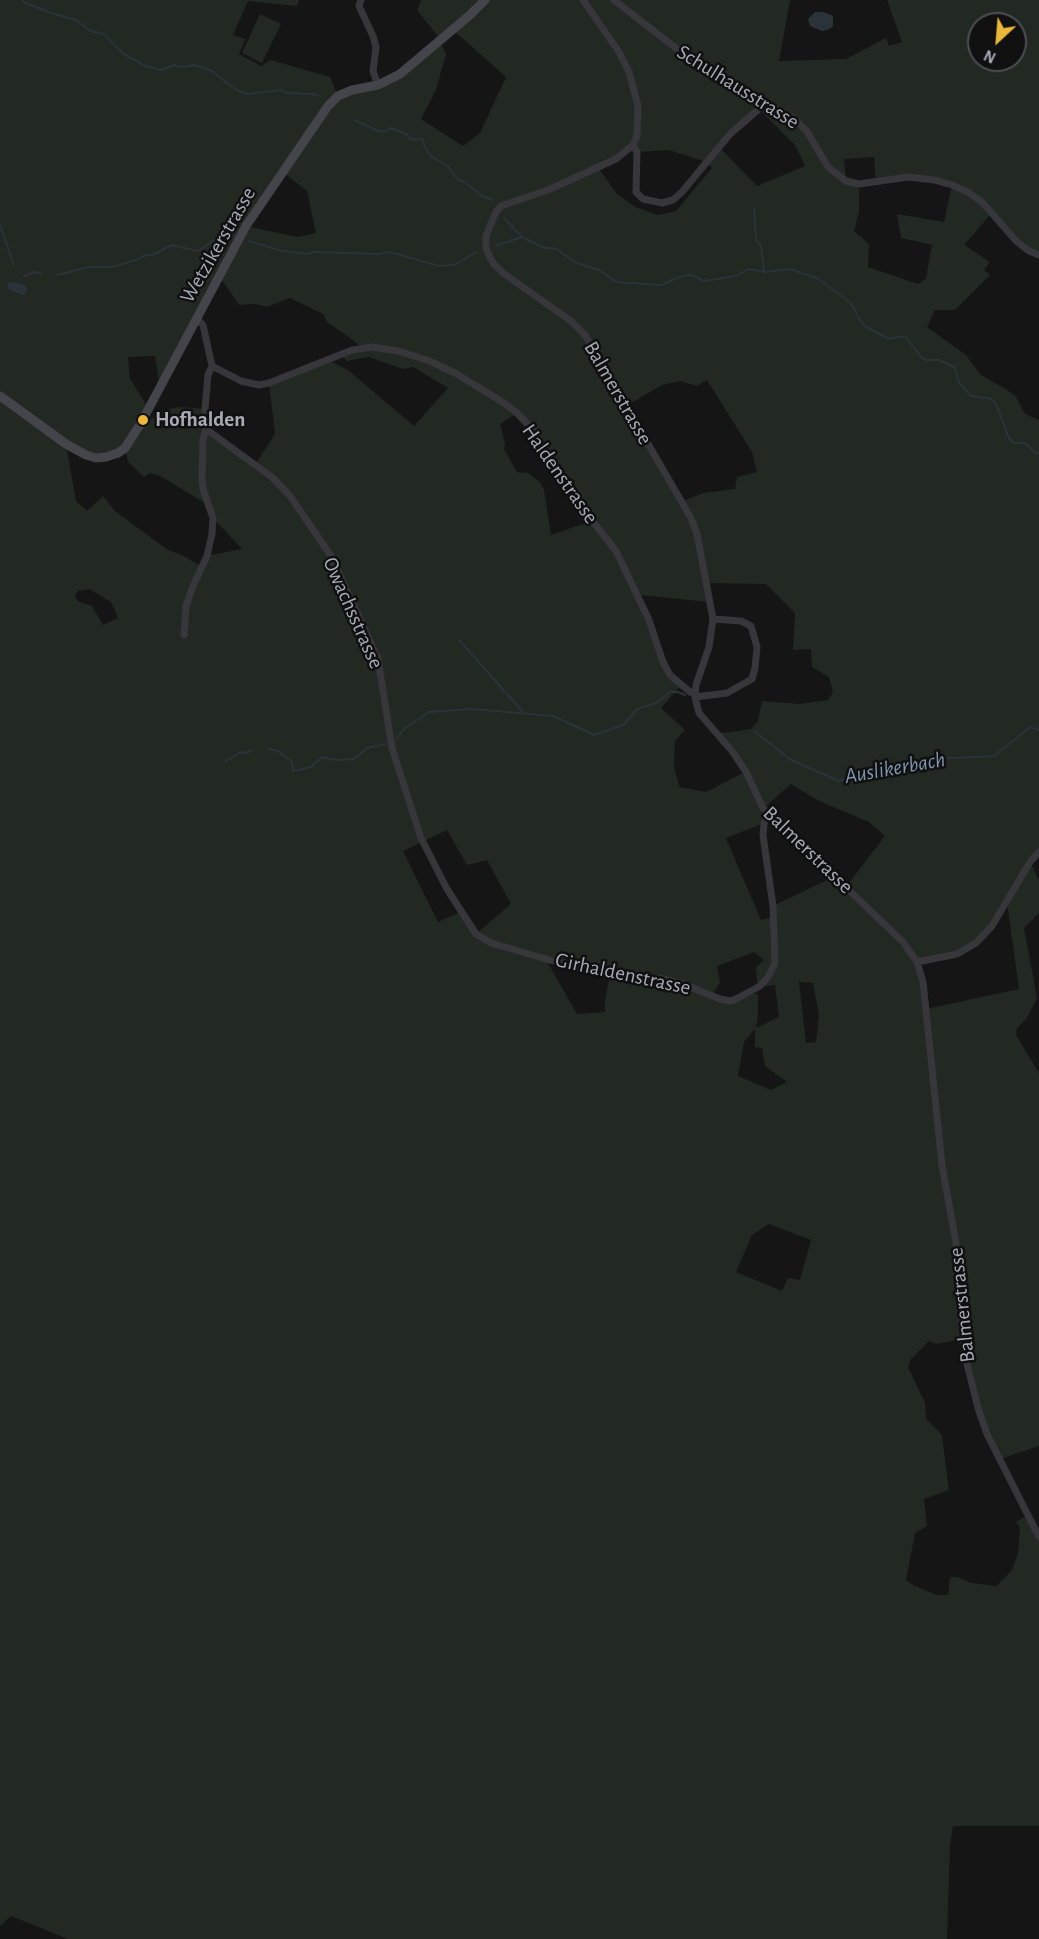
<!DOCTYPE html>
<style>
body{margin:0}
#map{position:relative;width:1039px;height:1939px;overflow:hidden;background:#151516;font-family:"Alegreya Sans",sans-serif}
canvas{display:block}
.north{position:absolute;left:967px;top:12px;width:60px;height:60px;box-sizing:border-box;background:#101011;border:2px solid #4c4e53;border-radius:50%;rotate:206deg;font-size:16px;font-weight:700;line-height:24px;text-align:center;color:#a7abb6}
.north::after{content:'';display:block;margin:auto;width:21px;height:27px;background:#ecb637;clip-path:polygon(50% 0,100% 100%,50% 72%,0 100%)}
</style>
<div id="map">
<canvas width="1039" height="1939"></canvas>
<div class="north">N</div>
</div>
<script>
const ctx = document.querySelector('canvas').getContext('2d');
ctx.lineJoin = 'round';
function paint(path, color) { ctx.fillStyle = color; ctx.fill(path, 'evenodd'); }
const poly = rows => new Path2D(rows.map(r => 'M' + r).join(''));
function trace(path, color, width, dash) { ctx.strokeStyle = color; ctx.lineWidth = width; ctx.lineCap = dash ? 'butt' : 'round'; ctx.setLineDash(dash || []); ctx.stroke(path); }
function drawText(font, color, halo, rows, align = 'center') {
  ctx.font = font + ' "Alegreya Sans",sans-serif'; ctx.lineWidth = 5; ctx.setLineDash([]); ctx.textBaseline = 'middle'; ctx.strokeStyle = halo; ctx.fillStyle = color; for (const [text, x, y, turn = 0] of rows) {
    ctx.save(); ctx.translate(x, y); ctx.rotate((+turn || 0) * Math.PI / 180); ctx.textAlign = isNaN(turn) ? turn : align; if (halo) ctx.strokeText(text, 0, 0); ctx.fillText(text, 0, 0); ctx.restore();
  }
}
paint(poly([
 [0,0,299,0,297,6,248,1,233,35,245,39,239,54,261,66,271,60,330,77,338,96,378,85,440,41,446,54,436,90,421,119,463,146,480,133,506,77,453,30,441,40,417,10,421,0,790,0,779,61,846,59,886,38,889,46,902,42,887,0,1039,0,1039,255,1029,251,992,213,964,245,990,262,984,270,990,275,955,310,935,310,927,327,966,355,980,374,1015,395,1025,414,1039,420,1039,852,1030,862,1039,880,1039,913,1024,928,1037,998,1027,1018,1017,1028,1016,1035,1039,1073,1039,1446,1000,1459,987,1434,963,1339,936,1344,929,1341,911,1359,908,1367,925,1403,926,1419,942,1435,949,1490,924,1499,927,1526,915,1533,906,1580,915,1586,937,1595,948,1595,950,1577,958,1577,971,1583,997,1586,1012,1570,1018,1554,1020,1528,1016,1522,1028,1515,1039,1537,1039,1826,953,1826,950,1845,947,1939,68,1939,11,1916,0,1926],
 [979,24,1015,24,1015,60,979,60],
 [759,109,795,145,805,166,757,186,719,147],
 [633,146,637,152,669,150,706,162,712,168,676,211,658,215,635,207,616,193,598,167],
 [874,157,876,182,908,177,952,185,944,222,897,214,901,238,932,245,926,278,918,284,868,267,869,244,854,231,859,212,859,184,846,181,844,159],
 [284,173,307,191,316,233,298,237,246,226],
 [219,276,239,305,254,304,267,307,290,298,323,314,327,322,353,340,361,347,342,354,344,358,347,361,369,357,403,369,413,367,448,388,414,426,348,370,328,360,269,383,275,434,255,465,206,429,205,409,180,407,163,410,146,423,149,409,130,379,128,357,155,356,160,388],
 [707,380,752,452,757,472,737,477,735,489,703,493,681,502,626,406,662,385,680,381,697,386],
 [517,413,534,431,555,473,591,521,551,535,544,490,540,482,528,473,517,472,504,449,505,443,500,424],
 [66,445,106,457,125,448,128,462,144,477,150,473,160,476,210,506,213,518,242,549,207,556,202,567,182,555,168,550,115,511,103,496,87,511,76,501],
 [707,583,766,584,795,613,793,650,811,649,812,667,829,677,833,692,828,700,799,704,762,701,758,721,751,729,716,734,745,772,706,792,679,787,674,766,675,741,685,730,661,708,681,685,663,662,639,595,710,602],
 [89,589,111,602,118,618,103,625,92,606,77,601,75,595,78,591],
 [791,784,819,801,869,822,885,836,846,887,833,874,827,880,773,906,773,917,761,920,726,838,764,823,770,814,764,808],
 [447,830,467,865,487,860,511,904,476,934,460,912,438,922,403,851],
 [1007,902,1019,989,926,1009,918,962,957,954,992,926],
 [754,952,764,960,756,967,757,982,761,987,775,985,779,1017,756,1028,758,1016,758,995,751,992,730,1001,712,996,720,982,717,966],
 [545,958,610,974,605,1001,605,1012,577,1014],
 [799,982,813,983,819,1016,816,1042,806,1043],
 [755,1029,755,1047,762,1048,765,1066,787,1082,771,1090,738,1076,744,1042],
 [769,1224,811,1240,800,1280,788,1278,782,1291,736,1272,752,1235],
 [260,14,281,24,262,63,242,53]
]), '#212922');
paint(poly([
 [815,12,824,12,833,16,833,26,830,29,822,31,810,26,808,19],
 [11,282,25,285,27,288,26,294,22,295,8,289,8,283]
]), '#2b333a');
trace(poly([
 [22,0,25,3,51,13,76,20,90,31,104,34,125,55,146,66,161,70,175,65,180,67,195,65,212,71,236,90,247,94,282,90,286,93,313,94,318,96],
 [354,120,378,131,383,132,391,128,408,135,410,139,416,140,422,138,426,149,432,157,448,166,458,180,465,182,482,196,493,200],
 [754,208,756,240,761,246,764,271],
 [504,218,522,237],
 [0,225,14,265],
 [249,241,282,251,306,254,314,252,379,254,390,252,439,266,454,265,477,252],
 [495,246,522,237,542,247,556,249,577,263,599,270,616,282,661,285,682,276,692,275,704,281,736,276,748,269,765,272,789,269,817,278,851,303,861,322,866,327,889,339,902,336,907,339,922,358,926,360,939,360,954,367,959,382,971,396,992,399,996,404,1009,438,1014,443,1025,443,1035,453,1039,453],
 [57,275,89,267,112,267,136,260,143,256,152,255,172,245,198,251,219,237,234,236],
 [24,276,34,272,41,273],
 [459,640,523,712],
 [754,731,791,760,839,781,865,774,903,771,931,759,994,756,1030,727,1039,730],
 [396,739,404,729,429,712,472,709,553,716,594,735,623,725,637,709,656,703,670,692,678,692,685,695],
 [269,749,278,751,292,762,293,771,311,767,322,757,336,760,354,759,367,748,386,744],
 [226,761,241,752,246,753,251,751]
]), '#2b333a', 2);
trace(poly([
 [361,0,359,6,373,36,376,47,373,71,378,85],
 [583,0,619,52,629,72,638,106,637,136,633,145,616,159,548,190,501,206,496,212,486,236,486,249,493,263,503,273,571,321,585,335,691,518,697,534,713,619,709,647,696,685,695,697,699,713,732,751,746,772,763,808,903,942,917,962,923,982,942,1165,956,1243,963,1339,967,1364,978,1408,987,1434,1039,1537],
 [614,0,704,70,792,117,806,130,828,167,846,181,859,184,908,177,934,180,952,185,968,192,983,203,1016,241,1029,251,1039,255],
 [633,145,637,152,636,192,643,199,662,203,673,200,682,192,730,134,759,109,763,101],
 [196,318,203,325,212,366,208,375,205,409,206,429,273,478,290,496,331,556,378,659,392,748,421,838,447,889,476,934,491,943,584,970,663,979,683,984,720,999,730,1001,736,999,760,986,768,977,775,963,773,906,763,835,764,823,770,814],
 [212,366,241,381,259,385,269,383,352,350,372,347,398,351,427,360,455,373,504,403,516,412,534,431,555,473,616,551,649,620,663,662,670,675,690,692,695,693],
 [184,635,186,606,193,586,207,556,212,534,213,518,203,489,202,477,203,439,206,429],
 [695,697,727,693,752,679,755,668,757,647,751,626,741,621,713,619],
 [917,962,957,954,976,943,992,926,1030,862,1039,852]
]), '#36363b', 7);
trace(poly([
 [0,396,66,444,86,455,96,458,106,457,118,453,125,448,141,423,246,226,328,106,338,96,352,90,378,85,400,74,470,15,485,0]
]), '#44454b', 9);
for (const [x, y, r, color] of [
 [143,420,6,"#ecb637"]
]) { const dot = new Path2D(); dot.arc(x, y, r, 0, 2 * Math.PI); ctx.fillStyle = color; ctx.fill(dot); trace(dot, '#101011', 2); }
drawText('21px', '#a7abb6', '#101011', [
 ["Schulhausstrasse",738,87,32],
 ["Wetzikerstrasse",218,245,-60],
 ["Balmerstrasse",618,393,60],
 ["Haldenstrasse",560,474,55],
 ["Owachsstrasse",353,613,66],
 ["Balmerstrasse",808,850,44],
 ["Girhaldenstrasse",623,974,12],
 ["Balmerstrasse",962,1305,-96]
]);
drawText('bold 21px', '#a7abb6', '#101011', [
 ["Hofhalden",155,420]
], 'left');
drawText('italic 22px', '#7f97b0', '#101011', [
 ["Auslikerbach",895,768,-10]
]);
</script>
